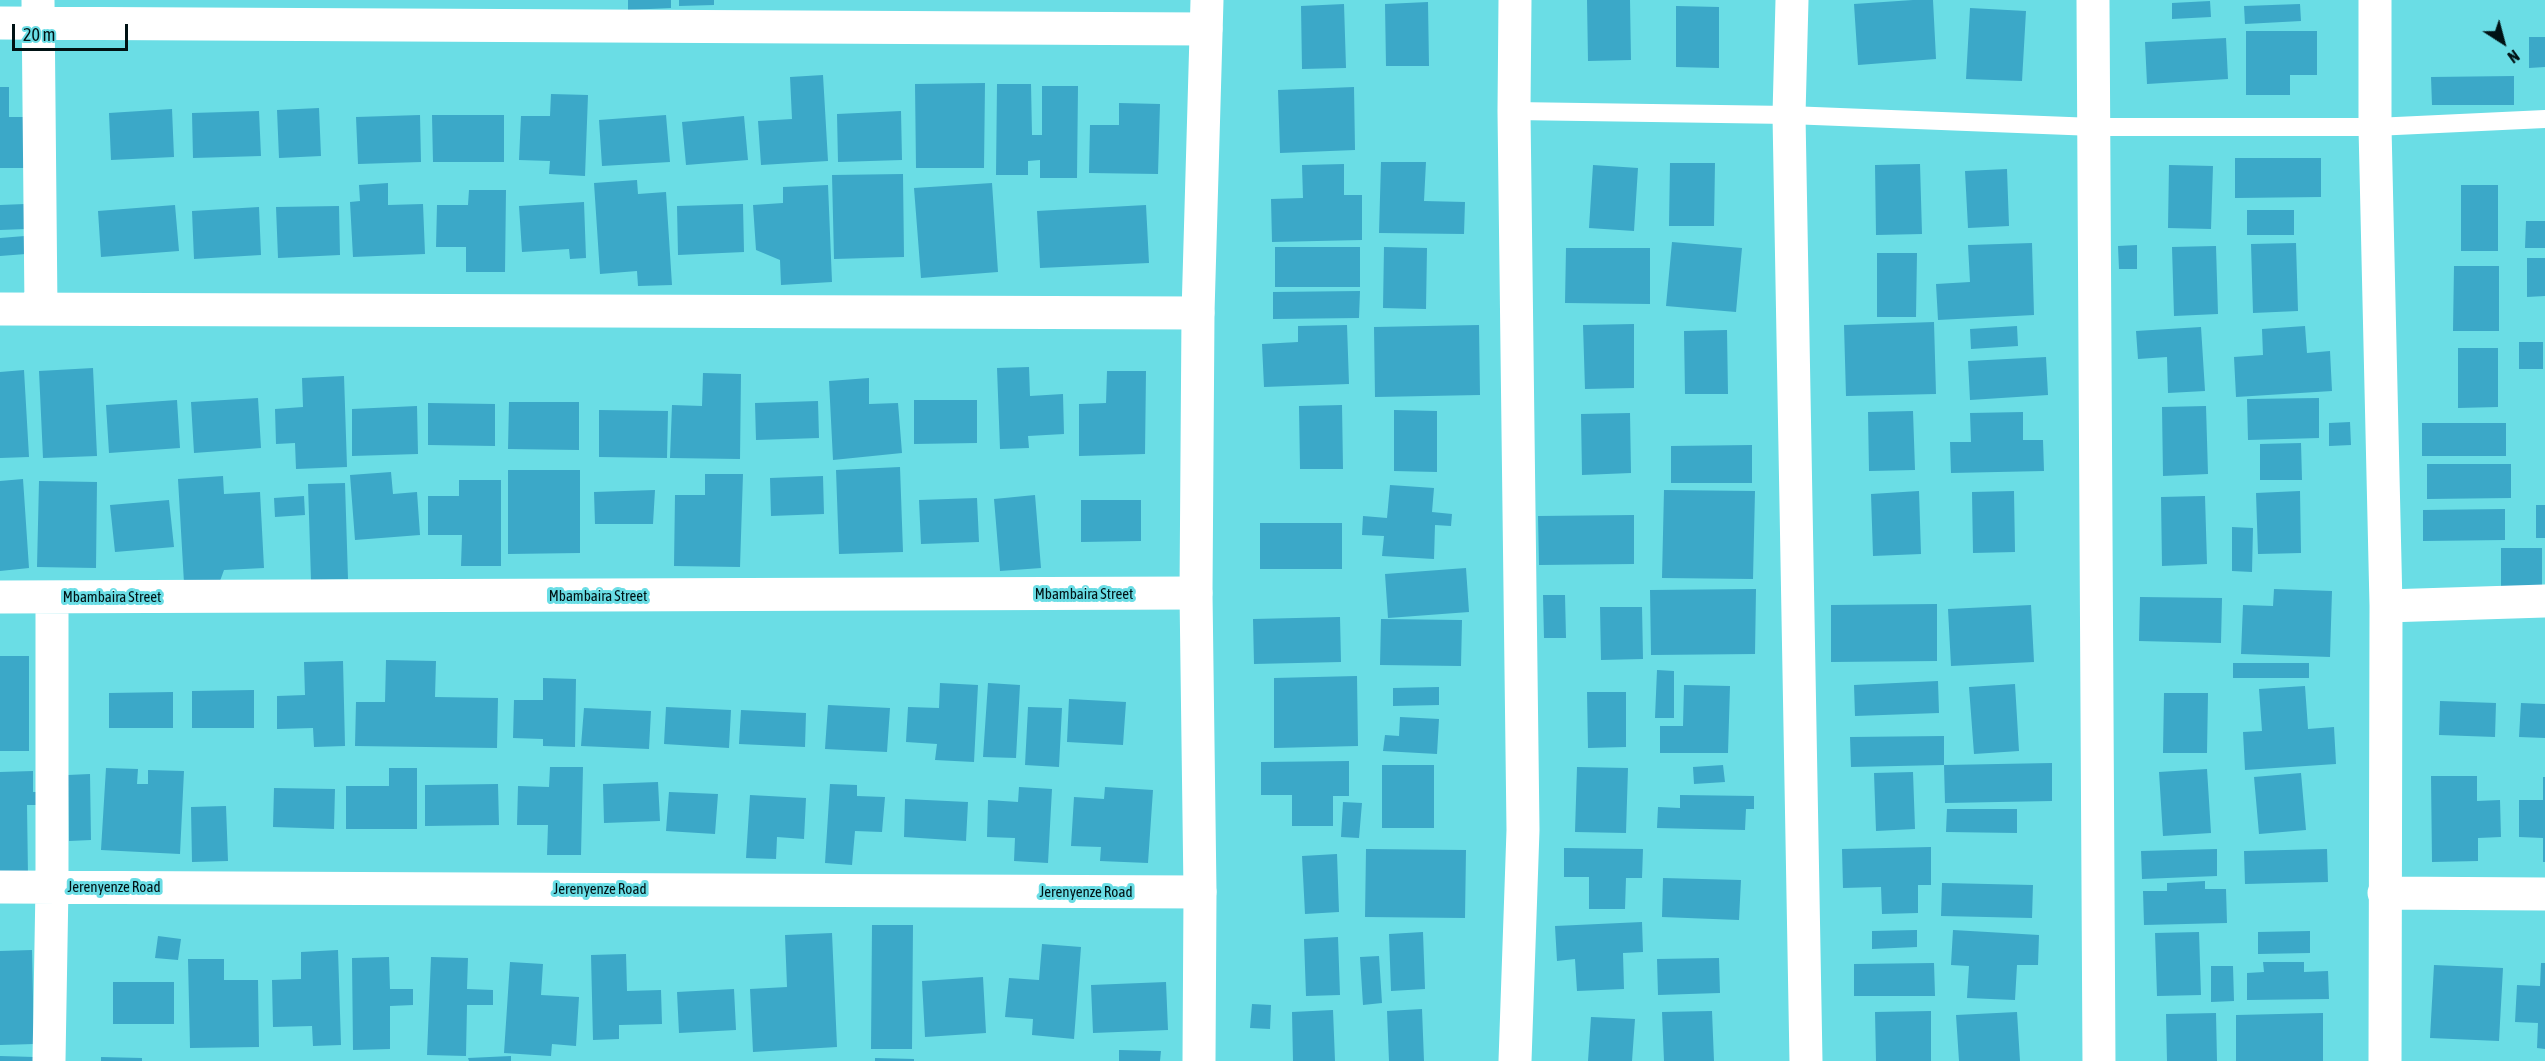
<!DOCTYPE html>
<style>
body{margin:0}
#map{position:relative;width:2545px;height:1061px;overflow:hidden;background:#6adde5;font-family:"Asap Condensed",sans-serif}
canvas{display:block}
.north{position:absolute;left:2473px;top:12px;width:60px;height:60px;-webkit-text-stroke:4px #6adde5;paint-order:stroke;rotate:144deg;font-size:16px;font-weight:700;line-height:24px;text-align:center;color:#001214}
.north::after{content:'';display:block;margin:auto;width:21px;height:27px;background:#001214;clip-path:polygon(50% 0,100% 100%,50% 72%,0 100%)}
.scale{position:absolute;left:12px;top:24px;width:116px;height:27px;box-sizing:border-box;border:3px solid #001214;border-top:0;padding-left:8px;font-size:18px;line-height:21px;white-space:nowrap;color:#001214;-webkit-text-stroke:4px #6adde5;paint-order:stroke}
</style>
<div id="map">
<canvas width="2545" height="1061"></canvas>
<div class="north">N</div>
<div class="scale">20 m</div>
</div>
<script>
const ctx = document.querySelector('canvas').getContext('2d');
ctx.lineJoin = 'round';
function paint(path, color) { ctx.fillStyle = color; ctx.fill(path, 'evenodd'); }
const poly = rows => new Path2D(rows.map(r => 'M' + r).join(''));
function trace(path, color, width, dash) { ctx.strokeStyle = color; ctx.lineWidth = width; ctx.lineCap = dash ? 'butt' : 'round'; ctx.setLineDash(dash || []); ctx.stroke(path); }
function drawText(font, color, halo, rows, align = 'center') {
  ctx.font = font + ' "Asap Condensed",sans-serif'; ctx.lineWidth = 6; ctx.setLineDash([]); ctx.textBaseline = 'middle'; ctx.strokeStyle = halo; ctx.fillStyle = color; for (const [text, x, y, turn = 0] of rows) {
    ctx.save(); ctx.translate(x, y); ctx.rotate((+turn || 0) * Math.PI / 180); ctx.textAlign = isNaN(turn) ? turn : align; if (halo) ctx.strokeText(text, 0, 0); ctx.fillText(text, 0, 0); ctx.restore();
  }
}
paint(poly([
 [628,0,671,0,671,8,628,10],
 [679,0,714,0,714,5,679,6],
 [1587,0,1630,0,1631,60,1588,61],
 [1913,0,1933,0,1936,59,1858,65,1854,4],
 [2210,1,2211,17,2172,19,2172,3],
 [1428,2,1429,66,1386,66,1385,4],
 [1344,4,1346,68,1302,69,1301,6],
 [2300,4,2301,21,2245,24,2244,6],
 [1676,6,1719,7,1719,68,1676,67],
 [1970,8,2026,11,2022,81,1966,79],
 [2246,31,2317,31,2317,75,2290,75,2290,95,2246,95],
 [2529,37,2545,37,2545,67,2529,68],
 [2226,38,2228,79,2147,84,2145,42],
 [823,75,828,161,761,165,758,121,792,119,790,77],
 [2514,76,2514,105,2432,105,2431,77],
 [985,83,984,168,916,168,915,84],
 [997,84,1031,84,1032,135,1042,135,1042,86,1078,86,1077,178,1040,178,1040,160,1028,161,1028,175,996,175],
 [0,87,9,87,9,117,24,117,25,168,0,168],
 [1354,87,1355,150,1280,153,1278,90],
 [551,94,588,95,585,176,549,174,550,161,519,160,521,116,550,116],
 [1119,103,1160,104,1158,174,1089,173,1090,125,1119,125],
 [319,108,321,156,279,158,277,110],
 [172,109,174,157,111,160,109,113],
 [259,111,261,156,193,158,192,113],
 [901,111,902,160,838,162,837,114],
 [420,115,421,162,358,164,356,117],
 [432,115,504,115,504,162,433,162],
 [666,115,670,162,602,166,599,120],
 [744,116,748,160,686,165,682,122],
 [2235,158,2321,158,2321,197,2235,198],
 [1381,162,1426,162,1424,201,1465,202,1464,234,1379,233],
 [1670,163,1715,163,1714,226,1669,226],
 [1344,164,1344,195,1362,195,1362,240,1272,242,1271,199,1303,198,1302,165],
 [1920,164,1922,234,1876,235,1875,165],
 [1593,165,1638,168,1634,231,1589,228],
 [2169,165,2213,166,2211,229,2168,228],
 [2007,169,2009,226,1968,228,1965,171],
 [903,174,904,257,834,259,832,175],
 [637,180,638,194,666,192,672,285,638,286,637,271,600,274,594,183],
 [388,183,388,205,423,204,425,254,353,257,350,202,360,201,359,185],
 [992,183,998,272,921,278,914,188],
 [828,185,832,282,781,285,780,260,756,250,753,205,783,203,783,187],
 [2461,185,2498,185,2498,251,2461,251],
 [469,190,506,190,505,272,466,272,466,247,436,247,437,205,468,205],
 [584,202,586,258,570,259,569,249,522,252,519,206],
 [25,204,26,229,0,230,0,205],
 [743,204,744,252,678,255,677,206],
 [175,205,179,251,101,257,98,211],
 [1146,205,1149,263,1040,268,1037,211],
 [339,206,340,255,278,258,276,207],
 [259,207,261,255,194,259,192,211],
 [2247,210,2294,210,2294,235,2247,235],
 [2526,221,2545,221,2545,248,2525,248],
 [25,236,26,254,0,256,0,238],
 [1672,242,1742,248,1736,312,1666,306],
 [2032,243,2034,315,1938,320,1936,284,1970,282,1968,245],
 [2296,243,2298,311,2253,313,2251,244],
 [2137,245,2137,269,2119,269,2118,246],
 [2216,246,2218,314,2174,316,2172,247],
 [1275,247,1360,247,1360,287,1275,287],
 [1384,247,1427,248,1426,309,1383,308],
 [1566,248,1650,248,1650,304,1565,303],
 [1877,253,1917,253,1916,317,1877,317],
 [2527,258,2545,258,2545,296,2527,297],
 [2454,266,2499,266,2499,331,2453,331],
 [1360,291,1359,318,1273,319,1273,292],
 [1934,322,1936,394,1846,396,1844,325],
 [1634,324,1634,388,1585,389,1583,325],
 [1347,325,1349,384,1264,387,1262,344,1298,342,1298,326],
 [1479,325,1480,395,1375,397,1374,327],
 [2017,326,2018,346,1971,349,1970,329],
 [2305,326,2307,353,2330,351,2332,391,2236,397,2234,357,2263,355,2262,329],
 [2201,327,2205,391,2168,393,2167,357,2138,359,2136,331],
 [1727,330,1728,394,1685,394,1684,331],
 [2519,342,2543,342,2543,369,2519,369],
 [2458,348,2498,348,2498,407,2458,408],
 [2046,357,2048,395,1970,400,1968,361],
 [1029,367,1030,396,1063,394,1064,434,1028,436,1029,448,1000,449,997,368],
 [93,368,97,456,43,458,39,371],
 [24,370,29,457,0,458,0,372],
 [1107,371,1146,371,1145,454,1079,456,1079,404,1106,403],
 [703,373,741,374,740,459,670,458,672,405,702,406],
 [344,376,347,467,296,469,295,443,276,444,275,409,303,407,302,378],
 [869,378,869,404,898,403,902,453,833,460,829,381],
 [258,398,261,448,194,453,191,402],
 [2319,398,2319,438,2248,440,2247,399],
 [177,400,180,448,109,453,106,405],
 [914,400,977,400,977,443,914,444],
 [818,401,819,438,756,440,755,403],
 [509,402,579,402,579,450,508,449],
 [428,403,495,404,495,446,428,445],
 [1342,405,1343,469,1300,469,1299,406],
 [417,406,418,454,352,456,352,409],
 [2206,406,2208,474,2163,476,2162,407],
 [599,410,668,411,667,458,599,457],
 [1394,410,1437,411,1437,472,1394,471],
 [1913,411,1915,470,1869,471,1868,412],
 [2023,412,2023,440,2043,440,2044,471,1951,473,1950,442,1971,442,1970,413],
 [1630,413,1631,473,1582,475,1581,414],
 [2350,422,2351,445,2329,446,2329,423],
 [2422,423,2506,423,2506,456,2422,456],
 [2301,443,2302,480,2260,480,2260,444],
 [1752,445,1752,483,1671,483,1671,446],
 [2427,464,2511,464,2511,498,2427,499],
 [900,467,903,552,839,554,836,470],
 [508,470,580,470,580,553,508,554],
 [391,472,393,494,417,492,420,535,355,540,350,475],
 [705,474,743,474,740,567,674,566,675,495,705,495],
 [223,476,224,494,260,492,264,568,224,570,220,581,184,583,178,479],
 [823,476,824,514,771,516,770,478],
 [23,479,29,568,0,571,0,481],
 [459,480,501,480,501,566,461,566,462,535,428,535,428,496,459,496],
 [39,481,97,482,96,568,37,567],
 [345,483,348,579,311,580,308,484],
 [1390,485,1434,488,1432,512,1452,514,1451,526,1435,525,1434,559,1382,556,1384,536,1362,535,1363,516,1387,518],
 [655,490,653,524,595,524,594,492],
 [1664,490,1755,491,1753,579,1662,578],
 [1919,491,1921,554,1873,556,1871,494],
 [2014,491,2015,552,1973,553,1972,492],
 [2300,491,2301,553,2258,554,2256,493],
 [1035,495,1041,568,1000,571,994,499],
 [304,496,305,515,275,517,274,498],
 [2205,496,2207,564,2162,566,2161,497],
 [977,498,979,542,921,544,919,500],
 [169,500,174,547,115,552,110,505],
 [1081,500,1141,500,1141,541,1081,542],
 [2536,505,2545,505,2545,538,2536,538],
 [2505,509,2505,540,2423,541,2423,510],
 [1634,515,1634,564,1539,565,1538,516],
 [1260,523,1342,523,1342,569,1260,569],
 [2232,527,2253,528,2252,572,2232,571],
 [2501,548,2542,548,2542,588,2501,588],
 [1466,568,1469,612,1388,618,1385,574],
 [1756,589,1755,654,1651,655,1650,590],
 [2274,589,2332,591,2330,657,2241,654,2243,605,2273,606],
 [1543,595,1565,595,1566,638,1544,638],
 [2140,597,2222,598,2221,643,2139,641],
 [1937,604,1937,661,1831,662,1831,605],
 [2031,605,2034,662,1951,666,1948,609],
 [1600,607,1642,607,1643,659,1601,660],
 [1340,617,1341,662,1254,664,1253,619],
 [1381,619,1462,620,1461,666,1380,665],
 [0,656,29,656,29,751,0,751],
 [386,660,436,661,435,697,498,698,497,748,355,746,356,702,385,702],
 [343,661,345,746,314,747,313,728,277,729,277,696,305,695,304,662],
 [2233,663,2309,663,2309,678,2233,678],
 [1657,670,1674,671,1674,718,1655,718],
 [1357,676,1358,746,1274,748,1274,678],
 [543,678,576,679,575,747,543,746,543,739,513,738,514,700,543,700],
 [1938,681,1939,713,1855,716,1854,685],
 [940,683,978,685,974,762,935,760,937,744,906,742,908,707,939,708],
 [988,683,1020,685,1016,758,983,757],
 [2015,684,2019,751,1974,754,1969,687],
 [1684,685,1730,686,1728,753,1660,753,1660,726,1683,726],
 [2305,686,2308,729,2334,727,2336,764,2245,770,2243,732,2262,731,2259,689],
 [1439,687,1439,705,1393,706,1393,688],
 [254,690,254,728,192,728,192,691],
 [173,692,173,728,109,728,109,693],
 [1587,692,1626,692,1626,747,1588,748],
 [2164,693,2208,693,2207,753,2163,753],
 [1069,699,1126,702,1123,745,1067,742],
 [2440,701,2496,703,2495,737,2439,735],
 [2521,703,2545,704,2545,738,2519,737],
 [828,705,890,708,887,752,825,749],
 [666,707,731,710,729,748,664,744],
 [1028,707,1062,708,1059,767,1025,765],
 [584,708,651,711,649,749,581,746],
 [741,710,806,713,805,747,739,744],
 [1400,717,1439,719,1437,754,1383,751,1385,735,1399,736],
 [1944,736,1944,765,1851,767,1850,737],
 [1349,761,1349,796,1333,796,1333,826,1292,826,1292,795,1261,795,1261,762],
 [2052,763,2052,801,1945,803,1944,765],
 [1382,765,1434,765,1434,828,1382,828],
 [1723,765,1725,782,1694,784,1693,767],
 [550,767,583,767,581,855,547,855,548,825,517,825,518,786,549,787],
 [1577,767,1628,768,1626,833,1575,832],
 [106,768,138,769,137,784,148,784,148,770,184,771,180,854,101,850],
 [389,768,417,768,417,829,346,829,346,786,389,786],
 [2207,769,2211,833,2163,836,2159,772],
 [33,771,33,792,42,792,42,805,27,805,28,876,0,876,0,772],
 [1913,772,1915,829,1876,831,1874,773],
 [2301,773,2306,830,2259,834,2254,777],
 [90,774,91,840,69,841,68,775],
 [2431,776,2477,776,2477,801,2500,800,2501,837,2478,838,2478,861,2432,862],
 [2543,777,2545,777,2545,862,2543,862,2543,838,2519,837,2519,800,2543,800],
 [658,782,660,821,604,823,603,784],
 [498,784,499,825,425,826,425,785],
 [830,784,857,785,857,796,885,797,882,832,855,831,852,865,825,863],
 [1019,787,1052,789,1048,863,1014,861,1015,838,987,837,988,800,1018,802],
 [1105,787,1153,790,1148,863,1100,861,1101,847,1071,846,1074,797,1104,799],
 [274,788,335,789,334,829,273,827],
 [669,792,718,794,715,834,666,831],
 [750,795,806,798,804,839,777,837,776,859,746,858],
 [1680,795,1754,796,1754,809,1746,809,1745,830,1657,828,1658,807,1680,808],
 [905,799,968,802,966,841,904,837],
 [1343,802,1362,803,1359,838,1341,837],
 [226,806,228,861,192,862,191,807],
 [1947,809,2017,809,2017,833,1946,832],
 [1931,847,1931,885,1918,885,1918,913,1882,914,1881,887,1843,888,1842,849],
 [1564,848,1643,849,1642,878,1626,878,1625,909,1589,909,1589,877,1564,877],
 [1366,849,1466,850,1465,918,1365,917],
 [2217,849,2217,876,2142,879,2141,851],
 [2327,849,2328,882,2245,884,2244,851],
 [1337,854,1339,912,1305,914,1302,856],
 [1663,878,1741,880,1739,920,1662,917],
 [2205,881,2205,889,2226,889,2227,923,2144,925,2143,891,2167,891,2167,883],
 [1942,883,2033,885,2032,918,1941,916],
 [1642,922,1643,952,1623,953,1624,989,1577,991,1575,959,1557,961,1555,926],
 [872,925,913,925,912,1049,871,1049],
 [1917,930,1917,947,1872,949,1872,931],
 [1953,930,2039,935,2038,965,2017,965,2015,1000,1967,998,1969,966,1951,965],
 [2310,931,2310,953,2258,954,2258,932],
 [1423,932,1425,989,1391,991,1389,934],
 [2199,932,2201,995,2157,996,2155,933],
 [832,933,837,1047,753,1052,750,989,787,987,785,935],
 [158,936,181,939,178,960,155,958],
 [1338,937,1340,995,1306,996,1304,939],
 [1042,944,1081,947,1074,1039,1032,1035,1033,1019,1005,1017,1009,978,1039,980],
 [32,950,34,1044,0,1045,0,951],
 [338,950,341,1045,313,1046,312,1026,273,1027,272,980,301,979,301,952],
 [626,954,627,991,661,990,662,1024,619,1025,619,1039,593,1040,591,955],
 [1379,956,1382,1003,1363,1005,1360,957],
 [389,957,390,989,413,989,413,1005,390,1006,390,1049,353,1050,352,958],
 [431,957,468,958,467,989,493,990,493,1005,467,1005,466,1056,427,1055],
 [1719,958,1720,993,1658,995,1657,959],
 [188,959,224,959,224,980,258,980,259,1047,190,1048],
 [510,962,543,964,541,995,579,997,576,1046,552,1044,551,1056,504,1053],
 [2263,962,2304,962,2304,972,2328,971,2329,999,2247,1000,2247,973,2264,972],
 [1934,963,1935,996,1854,996,1854,964],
 [2541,963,2545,963,2545,1049,2537,1048,2538,1023,2515,1022,2517,985,2540,986],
 [2434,965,2503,968,2499,1041,2430,1038],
 [2211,966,2233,966,2234,1001,2211,1002],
 [983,977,986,1033,925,1037,922,981],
 [113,982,174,982,174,1024,113,1024],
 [1166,982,1168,1030,1093,1033,1091,985],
 [734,989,736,1030,679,1033,677,992],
 [1252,1004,1271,1005,1270,1029,1250,1028],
 [1422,1009,1424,1061,1389,1061,1387,1011],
 [1333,1010,1335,1061,1293,1061,1292,1012],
 [1712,1011,1714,1061,1664,1061,1662,1012],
 [1931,1011,1931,1061,1876,1061,1875,1012],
 [2017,1012,2020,1061,1959,1061,1956,1015],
 [2216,1013,2217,1061,2167,1061,2166,1014],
 [2323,1013,2323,1061,2236,1061,2236,1015],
 [1591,1017,1635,1019,1632,1061,1588,1061],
 [1119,1050,1161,1051,1160,1061,1119,1061],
 [0,1056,34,1057,34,1061,0,1061],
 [511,1056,511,1061,469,1061,468,1058],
 [101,1057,142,1058,142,1061,101,1061],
 [875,1058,914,1059,914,1061,875,1061]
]), '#3ba8c8');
trace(poly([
 [1514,111,1789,115,2094,127,2375,127,2545,119]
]), '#fff', 18);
trace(poly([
 [38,0,41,309],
 [1792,0,1789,115,1806,1061],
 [2093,0,2099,1061],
 [2375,0,2375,127,2386,606,2385,1061],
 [0,23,1206,29],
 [0,309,1198,313],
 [0,597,1196,593],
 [2386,606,2545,601],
 [0,887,1200,892],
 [2384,893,2545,894],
 [49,1061,52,886,52,598],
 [1515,1061,1523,830,1514,111,1515,0]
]), '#fff', 33);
trace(poly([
 [1199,1061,1200,892,1196,593,1198,313,1207,0]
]), '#fff', 33);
drawText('15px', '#001214', '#6adde5', [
 ["Mbambaira Street",1084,594],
 ["Mbambaira Street",598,596],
 ["Mbambaira Street",112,597],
 ["Jerenyenze Road",114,887],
 ["Jerenyenze Road",600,889],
 ["Jerenyenze Road",1086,892]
]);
</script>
